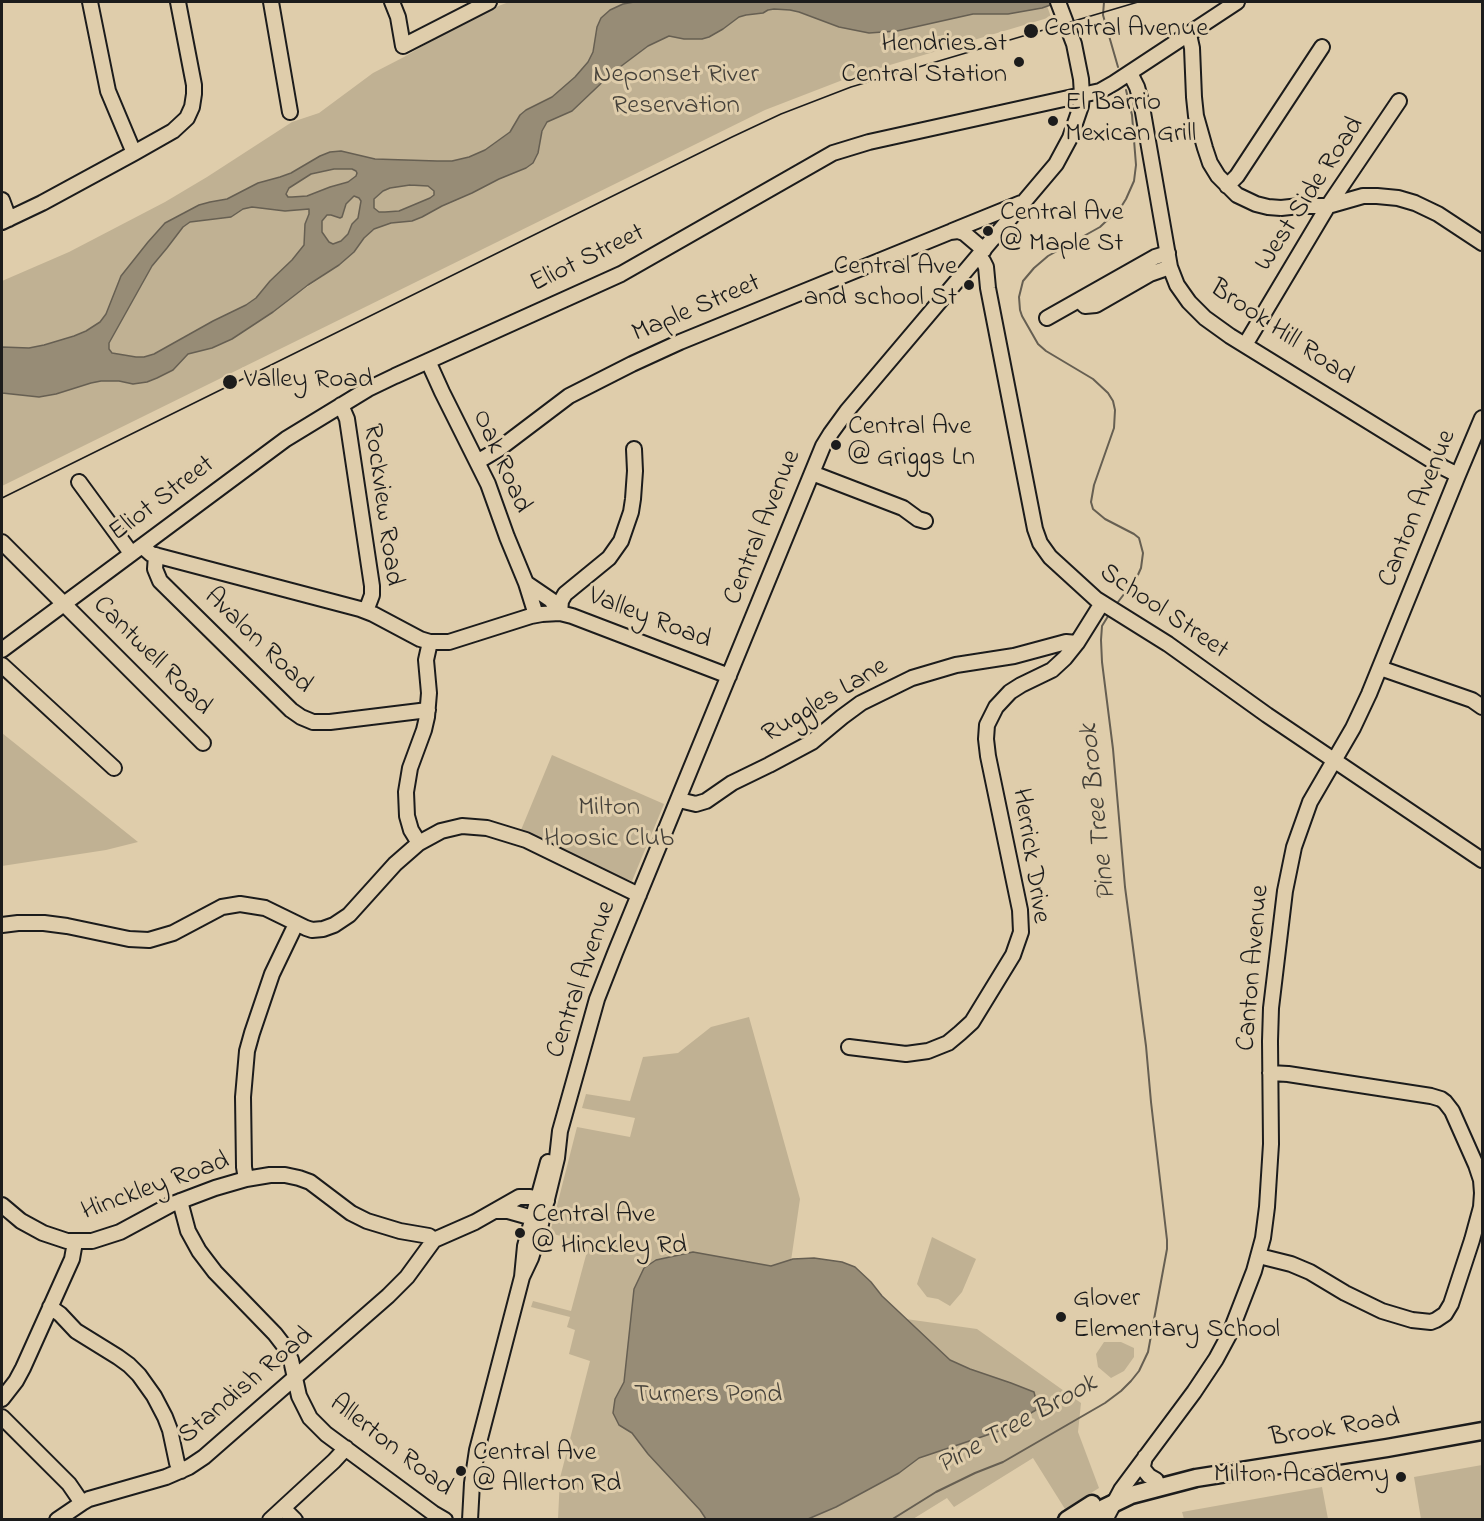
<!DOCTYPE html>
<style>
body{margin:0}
#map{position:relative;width:1484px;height:1521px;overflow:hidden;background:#dfcdab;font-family:"Indie Flower",sans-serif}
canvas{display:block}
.frame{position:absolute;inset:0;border:3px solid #1c1c1c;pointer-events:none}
</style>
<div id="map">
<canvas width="1484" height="1521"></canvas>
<div class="frame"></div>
</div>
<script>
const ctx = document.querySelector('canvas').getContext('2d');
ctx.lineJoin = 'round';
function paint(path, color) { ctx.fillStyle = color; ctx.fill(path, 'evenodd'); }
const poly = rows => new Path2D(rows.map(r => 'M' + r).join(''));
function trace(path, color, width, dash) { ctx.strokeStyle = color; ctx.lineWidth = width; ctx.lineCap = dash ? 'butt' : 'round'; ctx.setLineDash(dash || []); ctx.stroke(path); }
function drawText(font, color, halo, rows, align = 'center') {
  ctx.font = font + ' "Indie Flower",sans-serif'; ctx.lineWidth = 6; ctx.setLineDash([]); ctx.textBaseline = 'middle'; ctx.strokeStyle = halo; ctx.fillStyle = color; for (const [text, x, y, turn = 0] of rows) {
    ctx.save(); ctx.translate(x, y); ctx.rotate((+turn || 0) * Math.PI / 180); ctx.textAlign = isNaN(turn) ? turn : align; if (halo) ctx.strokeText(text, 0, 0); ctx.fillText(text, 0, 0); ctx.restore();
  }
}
paint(poly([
 [509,2,634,2,623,4,597,27,593,52,588,62,575,77,552,97,526,110,520,115,510,132,485,150,469,157,452,161,428,162,393,159,375,159,351,154,301,168,280,177,258,183,227,199,210,202,199,205,165,223,160,228,111,304,106,314,100,322,93,327,74,336,44,345,29,348,2,347,2,281,69,252,165,202,207,177,292,122,319,113,373,73,404,57,477,14],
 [1047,6,1051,17,853,76,765,110,2,486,2,393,39,397,56,394,91,383,101,381,119,381,133,384,147,382,157,378,188,354,212,348,232,339,339,265,354,252,364,238,374,229,391,223,412,221,422,217,442,206,472,193,499,179,526,168,536,158,539,139,547,122,572,111,612,73,648,46,658,41,669,36,684,39,702,39,709,37,723,29,739,17,746,15,763,13,768,10,774,9,790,10,799,12,839,27,869,33,908,29,961,16,973,14,1008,14],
 [334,169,352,169,356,171,357,173,356,176,348,182,330,187,307,196,292,197,288,197,286,194,286,192,288,188,311,174],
 [410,185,428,186,434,191,434,195,430,198,399,211,385,212,379,212,374,208,374,199,383,191,391,188],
 [353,196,359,198,361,201,358,218,352,224,348,234,341,241,333,244,329,242,322,232,322,221,327,215,331,215,340,218,342,217,346,204],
 [252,207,285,211,309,209,309,214,304,231,305,245,292,260,270,281,256,298,246,305,213,321,154,354,144,357,136,357,112,353,109,349,109,343,152,266,183,227,190,222,231,217,243,209],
 [2,733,138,842,106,850,2,866],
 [552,755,664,804,632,881,604,871,521,830],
 [749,1017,800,1199,785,1302,977,1329,1081,1403,1078,1432,1099,1488,1065,1509,1033,1458,954,1507,947,1498,913,1519,558,1519,560,1478,590,1361,569,1354,575,1330,567,1327,570,1317,531,1307,533,1301,571,1311,589,1244,550,1233,577,1127,630,1137,635,1118,582,1108,586,1094,630,1101,643,1057,678,1053,711,1027],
 [932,1237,976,1259,962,1292,950,1306,938,1299,927,1297,917,1284],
 [1104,1342,1121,1342,1134,1348,1134,1357,1124,1371,1111,1378,1098,1367,1096,1354],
 [1482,1465,1482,1519,1421,1519,1414,1477],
 [1322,1487,1328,1519,1184,1519,1182,1512]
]), '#c0b193');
const water = poly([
 [634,2,1059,2,1042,8,1008,14,973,14,897,31,869,33,839,27,799,12,790,10,774,9,768,10,763,13,746,15,739,17,723,29,709,37,702,39,684,39,669,36,648,46,612,73,572,111,547,122,542,131,538,153,533,163,526,168,499,179,472,193,442,206,422,217,412,221,391,223,374,229,364,238,354,252,339,265,308,285,273,312,232,339,212,348,188,354,173,370,157,378,147,382,133,384,119,381,101,381,91,383,56,394,39,397,2,393,2,347,29,348,44,345,74,336,86,331,100,322,106,314,121,276,148,242,165,223,199,205,210,202,227,199,258,183,280,177,291,173,320,156,330,152,341,151,375,159,437,161,452,161,469,157,485,150,510,132,520,115,526,110,552,97,575,77,588,62,593,52,597,27,601,18,610,10,623,4,634,2],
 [334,169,352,169,356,171,357,173,356,176,348,182,330,187,307,196,292,197,288,197,286,194,289,188,311,174,334,169],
 [410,185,428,186,434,191,434,195,430,198,399,211,385,212,379,212,374,208,374,199,383,191,390,188,410,185],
 [354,196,359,198,361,201,358,218,352,224,348,234,341,241,333,244,329,242,322,232,322,221,327,215,331,215,340,218,342,217,346,204,354,196],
 [252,207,285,211,309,209,309,214,305,224,304,245,292,260,270,281,256,298,246,305,213,321,154,354,144,357,136,357,112,353,109,349,109,343,152,266,167,248,183,227,190,222,231,217,243,209,252,207],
 [693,1252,771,1266,793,1259,814,1258,842,1262,855,1267,871,1282,882,1296,950,1360,970,1369,1011,1383,1034,1392,1036,1400,1036,1410,1002,1430,919,1458,899,1473,836,1507,808,1519,706,1519,700,1510,648,1454,632,1433,619,1425,613,1413,615,1399,624,1382,634,1289,644,1268,656,1260,693,1252]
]);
paint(water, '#978c76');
trace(water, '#665f52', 1.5);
trace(poly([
 [1104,2,1103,15,1118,67],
 [1115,606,1137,577,1141,568,1143,553,1139,538,1134,534,1105,519,1093,509,1091,502,1094,485,1114,428,1115,410,1113,401,1108,393,1093,379,1046,351,1038,344,1022,316,1020,310,1019,297,1023,281,1034,268,1048,256,1100,227,1121,207,1126,199,1134,181,1136,165,1132,115,1126,90],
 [891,1520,936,1492,975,1473,1003,1462,1105,1403,1121,1391,1131,1381,1139,1371,1148,1352,1167,1249,1167,1240,1151,1102,1146,1046,1125,887,1113,749,1102,662,1101,640,1102,626,1110,613]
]), '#665f52', 2);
const minor = poly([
 [90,2,108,91,134,153],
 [271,2,290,112],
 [392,2,398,17,403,46,489,2],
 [1187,35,1190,39,1192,48,1194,97,1196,116,1205,148,1210,163,1218,176,1237,195,1256,204,1268,207,1281,208,1300,206,1328,206,1363,196,1377,196,1398,198,1415,203,1438,214,1482,243],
 [1130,73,1137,87,1141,101,1170,267,1177,285,1189,302,1205,318,1230,336,1444,468,1458,475],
 [1227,186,1237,176,1322,47],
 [2,200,9,219],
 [2,222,42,203,134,153,173,131,187,118,192,107,194,94,194,85,178,2],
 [952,231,1021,203],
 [979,256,983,261,986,267,988,288,1035,529,1040,543,1050,557,1096,599,1168,644,1267,715,1482,860],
 [1079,300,1085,306,1096,305,1150,274,1170,267],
 [1047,318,1155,257,1168,253],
 [1245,345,1328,206,1399,101],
 [428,361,442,392,488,484,507,537,526,583,536,615],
 [341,405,347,419,372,586,372,595,366,611],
 [477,462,499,449,569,396,632,364,680,342,950,232,958,231,964,233,984,250],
 [812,473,903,508,918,519,925,521],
 [79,482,131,553],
 [2,542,203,743],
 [142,546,151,554,360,609,373,614,420,639,430,642,449,642,531,616,542,614,560,613,572,616,729,676],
 [156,555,155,569,160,581,291,710,301,717,313,722,330,722,428,710],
 [526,583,551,600,560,613],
 [560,613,561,601,565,594,609,558,621,541,631,512,633,499,635,471,634,449],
 [2,650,286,439,368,389,395,376,621,274,833,153,869,142,1100,91,1114,83,1237,2],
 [2,665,114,768],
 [1380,668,1472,700,1482,707],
 [679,800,696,804,706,801,732,783,769,765,812,742,842,717,861,703,912,678,956,665,1014,656,1066,642,1077,643],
 [419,843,411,830,407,816,406,792,410,768,424,730,427,717,429,693,426,660,430,642],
 [2,925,18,923,44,923,67,926,129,939,149,940,173,933,222,907,240,904,265,908,306,928,312,930,323,929,334,925,349,915,395,864,419,843,441,831,462,826,487,828,526,840,639,895],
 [849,1047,906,1054,928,1051,948,1043,960,1033,972,1022,1013,955,1021,932,1020,910,988,756,986,739,987,725,996,707,1010,692,1021,685,1052,670,1065,658,1077,643,1102,603],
 [246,1179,244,1167,243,1097,247,1051,252,1033,272,974,296,924],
 [180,1201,188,1231,199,1251,215,1272,275,1334,285,1347,291,1360,299,1396,310,1418,326,1434,433,1513,445,1520],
 [2,1205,21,1221,43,1233,67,1241,92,1241,120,1232,170,1205,215,1188,246,1179,270,1175,285,1175,299,1178,310,1182,351,1213,367,1221,400,1231,429,1236,434,1240],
 [495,1211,508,1211,540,1220],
 [1259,1256,1291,1264,1310,1272,1345,1293,1382,1311,1412,1320,1431,1322,1436,1320,1445,1314,1451,1304,1472,1240,1481,1207,1482,1193,1481,1180,1476,1165,1452,1111,1445,1102,1441,1099,1431,1096,1288,1074,1270,1073],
 [522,1277,531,1258,538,1236,557,1158,560,1131,597,999,615,953,823,446,831,433,847,411,1056,164,1070,138,1081,106,1082,95,1081,79,1074,44,1058,2],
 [50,1307,60,1314,76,1331,118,1357,129,1365,139,1375,154,1396,165,1417,170,1430,177,1463,181,1471],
 [2,1399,16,1381,23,1368,72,1259,75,1242],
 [2,1417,69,1484,82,1503],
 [1145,1457,1143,1466,1144,1470,1149,1476,1156,1480],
 [283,1508,295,1520],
 [57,1520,82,1503,89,1499,166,1477,189,1467,204,1457,388,1296,407,1277,434,1240,475,1222,519,1197,530,1197,547,1201],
 [270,1520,334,1461,346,1448],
 [470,1520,472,1483,477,1450,522,1277,525,1246,548,1162],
 [1105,1520,1121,1490,1194,1392,1216,1359,1230,1333,1254,1271,1263,1238,1267,1207,1271,1144,1270,1041,1271,1008,1285,891,1294,847,1310,802,1353,728,1369,694,1458,475,1482,418]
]);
const major = poly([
 [1067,1520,1092,1504],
 [1084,1520,1104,1508,1131,1495,1196,1478,1387,1448,1482,1431]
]);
trace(minor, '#1c1c1c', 18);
trace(major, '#1c1c1c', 21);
trace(minor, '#dfcdab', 14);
trace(major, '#dfcdab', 16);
trace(poly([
 [2,498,732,137,781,114,851,87,1138,2]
]), '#1c1c1c', 1.5);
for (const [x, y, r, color] of [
 [1031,31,8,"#1c1c1c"],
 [1019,62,6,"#1c1c1c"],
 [1053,121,6,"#1c1c1c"],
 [988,231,6,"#1c1c1c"],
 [969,285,6,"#1c1c1c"],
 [230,382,8,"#1c1c1c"],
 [836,445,6,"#1c1c1c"],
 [520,1233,6,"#1c1c1c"],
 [1061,1317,6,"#1c1c1c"],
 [461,1471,6,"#1c1c1c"],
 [1401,1477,6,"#1c1c1c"]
]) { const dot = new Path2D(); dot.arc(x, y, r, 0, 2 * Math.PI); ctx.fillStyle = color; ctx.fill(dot); trace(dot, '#dfcdab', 2); }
drawText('27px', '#1c1c1c', '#dfcdab', [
 ["Central Avenue",1044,31],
 ["Hendries at",1007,46,"right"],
 ["Central Station",1007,77,"right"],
 ["El Barrio",1065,105],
 ["Mexican Grill",1065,136],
 ["Central Ave",1000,215],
 ["@ Maple St",1000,246],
 ["Central Ave",957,269,"right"],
 ["and school St",957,300,"right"],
 ["Valley Road",244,382],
 ["Central Ave",848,429],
 ["@ Griggs Ln",848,460],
 ["Central Ave",532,1217],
 ["@ Hinckley Rd",532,1248],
 ["Glover",1073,1301],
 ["Elementary School",1073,1332],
 ["Central Ave",473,1455],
 ["@ Allerton Rd",473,1486],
 ["Milton Academy",1389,1477,"right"]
], 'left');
drawText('27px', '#45413a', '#dfcdab', [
 ["Neponset River",676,77],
 ["Reservation",676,108],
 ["Milton",609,810],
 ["Hoosic Club",609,841],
 ["Turners Pond",708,1397]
]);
drawText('27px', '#1c1c1c', '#dfcdab', [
 ["West Side Road",1311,195,-57],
 ["Eliot Street",588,260,-26],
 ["Maple Street",697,310,-23],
 ["Brook Hill Road",1281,334,34],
 ["Oak Road",500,462,66],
 ["Eliot Street",163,500,-37],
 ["Rockview Road",381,505,82],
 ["Canton Avenue",1419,509,-68],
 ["Central Avenue",764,528,-68],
 ["School Street",1163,613,34],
 ["Valley Road",649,620,21],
 ["Avalon Road",257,642,44],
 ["Cantwell Road",151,657,45],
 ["Ruggles Lane",826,702,-31],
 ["Herrick Drive",1029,856,81],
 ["Canton Avenue",1255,968,-85],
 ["Central Avenue",583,980,-71],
 ["Hinckley Road",156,1188,-20],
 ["Standish Road",247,1387,-40],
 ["Brook Road",1335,1430,-9],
 ["Allerton Road",390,1447,38]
]);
drawText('italic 28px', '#413e37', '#dfcdab', [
 ["Pine Tree Brook",1100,812,-96],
 ["Pine Tree Brook",1018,1426,-29]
]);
</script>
